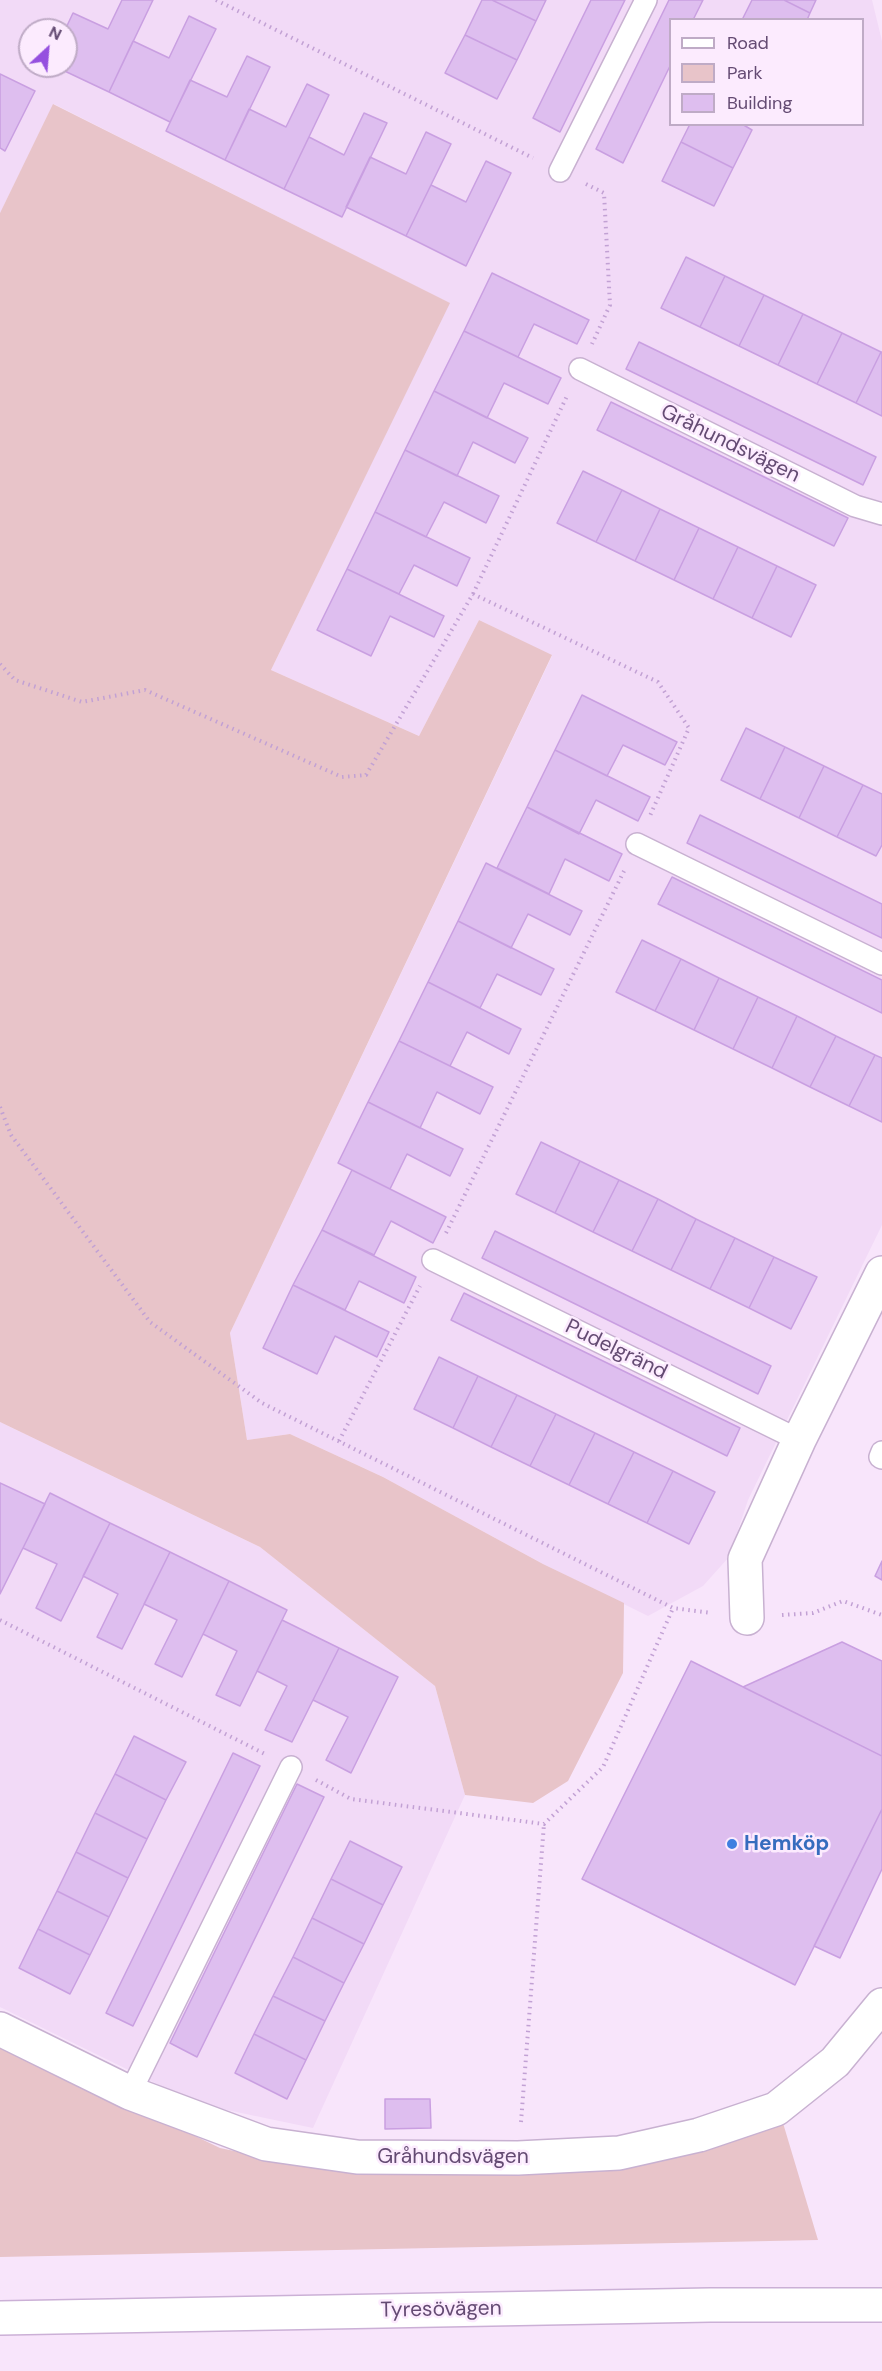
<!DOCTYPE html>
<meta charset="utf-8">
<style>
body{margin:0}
#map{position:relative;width:882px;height:2371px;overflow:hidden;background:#f8e5fb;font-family:"DM Sans",sans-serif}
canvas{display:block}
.legend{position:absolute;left:669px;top:18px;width:195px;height:108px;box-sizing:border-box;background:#fcebfe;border:2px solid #bfabc6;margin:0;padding:8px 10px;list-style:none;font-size:18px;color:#644b73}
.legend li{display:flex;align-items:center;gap:12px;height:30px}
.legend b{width:30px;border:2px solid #bfabc6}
.north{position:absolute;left:18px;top:18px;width:60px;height:60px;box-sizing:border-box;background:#fcebfe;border:2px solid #bfabc6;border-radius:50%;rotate:26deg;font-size:16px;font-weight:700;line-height:24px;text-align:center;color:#644b73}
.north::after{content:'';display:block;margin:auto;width:21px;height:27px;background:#9550df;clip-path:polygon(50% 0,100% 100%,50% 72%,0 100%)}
</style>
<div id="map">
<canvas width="882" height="2371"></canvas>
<ul class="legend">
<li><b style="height:8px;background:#fff"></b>Road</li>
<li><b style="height:16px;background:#e8c4c9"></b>Park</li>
<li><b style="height:16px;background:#debeef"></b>Building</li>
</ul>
<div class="north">N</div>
</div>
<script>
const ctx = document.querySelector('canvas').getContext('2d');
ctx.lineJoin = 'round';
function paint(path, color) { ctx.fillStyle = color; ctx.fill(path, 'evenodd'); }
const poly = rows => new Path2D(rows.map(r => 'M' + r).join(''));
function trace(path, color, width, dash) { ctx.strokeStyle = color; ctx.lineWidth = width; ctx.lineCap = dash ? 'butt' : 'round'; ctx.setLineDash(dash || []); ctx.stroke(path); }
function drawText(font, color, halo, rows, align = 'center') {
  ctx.font = font + ' "DM Sans",sans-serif'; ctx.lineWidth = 5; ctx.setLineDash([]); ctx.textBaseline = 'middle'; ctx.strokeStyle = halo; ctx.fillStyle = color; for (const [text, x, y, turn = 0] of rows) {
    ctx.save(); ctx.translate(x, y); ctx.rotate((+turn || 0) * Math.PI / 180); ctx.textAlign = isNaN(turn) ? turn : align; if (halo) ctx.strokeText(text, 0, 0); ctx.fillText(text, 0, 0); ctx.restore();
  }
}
paint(poly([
 [0,0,872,0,882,41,882,1225,748,1500,729,1557,703,1586,648,1616,543,1564,383,1477,290,1434,247,1440,230,1333,552,656,479,620,419,736,271,670,449,303,54,104,0,213],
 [670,20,862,20,862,124,670,124],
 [30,30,66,30,66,66,30,66],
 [0,1422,260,1547,435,1686,465,1795,313,2128,198,2104,0,2007]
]), '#f2daf7');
paint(poly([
 [53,104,450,303,271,670,419,736,479,620,552,655,230,1333,247,1440,290,1434,383,1477,543,1564,624,1603,623,1673,568,1781,533,1803,465,1795,435,1686,260,1547,0,1422,0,213],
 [0,2042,220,2148,300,2165,525,2166,780,2113,818,2240,0,2257]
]), '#e8c4c9');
const building = poly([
 [122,0,153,0,109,92,54,66,66,66,65,30,73,13,108,29,122,0],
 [482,0,492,0,536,21,517,60,465,35,482,0],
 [492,0,546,0,536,21,492,0],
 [591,0,625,0,560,132,533,118,591,0],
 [669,0,703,0,693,20,670,20,670,66,623,163,596,149,669,0],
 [752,0,784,0,810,13,807,20,742,20,752,0],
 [784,0,816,0,810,13,784,0],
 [189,16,216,29,170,122,109,92,133,41,169,58,189,16],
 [465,35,517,60,497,99,445,73,465,35],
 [247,56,270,67,225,160,166,131,190,80,227,97,247,56],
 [0,74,35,91,5,151,0,148,0,74],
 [307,84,329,95,284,189,225,160,249,109,286,127,307,84],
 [364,113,387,123,342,217,284,189,309,137,344,155,364,113],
 [690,124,742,124,752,130,733,168,681,142,690,124],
 [426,132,451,144,406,236,346,207,370,157,406,174,426,132],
 [681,142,733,168,714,206,662,181,681,142],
 [486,161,511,173,466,266,406,236,431,185,466,202,486,161],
 [686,257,725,276,700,327,661,308,686,257],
 [492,273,589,320,577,344,534,324,518,357,464,331,492,273],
 [725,276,764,295,739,346,700,327,725,276],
 [764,295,803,314,778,365,739,346,764,295],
 [803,314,842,333,817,384,778,365,803,314],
 [464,331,561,378,548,404,504,383,487,418,434,391,464,331],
 [842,333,881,352,856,403,817,384,842,333],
 [639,342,876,457,863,485,626,369,639,342],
 [881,352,882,352,882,416,856,403,881,352],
 [434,391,528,438,515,463,473,442,457,476,405,450,434,391],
 [611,402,848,518,834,546,597,430,611,402],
 [405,450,499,496,486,523,444,502,426,537,375,512,405,450],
 [583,471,622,490,596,542,557,523,583,471],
 [622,490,660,509,635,561,596,542,622,490],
 [660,509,699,528,674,580,635,561,660,509],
 [375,512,470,558,457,586,414,565,399,594,347,569,375,512],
 [699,528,738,547,713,599,674,580,699,528],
 [738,547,777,566,752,618,713,599,738,547],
 [777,566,816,585,791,637,752,618,777,566],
 [347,569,444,616,434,637,390,616,371,656,317,630,347,569],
 [582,695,677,742,665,765,623,745,607,776,555,750,582,695],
 [746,728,785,747,760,799,721,780,746,728],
 [785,747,824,766,799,818,760,799,785,747],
 [555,750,650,797,638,821,596,800,579,834,527,807,555,750],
 [824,766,863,785,837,837,799,818,824,766],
 [863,785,882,794,882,845,876,856,837,837,863,785],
 [527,807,622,854,609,881,565,859,549,894,497,868,527,807],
 [700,815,882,904,882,938,687,843,700,815],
 [486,863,582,911,570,935,528,914,511,948,458,921,486,863],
 [672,877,882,980,882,1013,658,904,672,877],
 [458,921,554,969,541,995,497,974,480,1008,428,982,458,921],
 [642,940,681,959,655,1011,616,992,642,940],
 [681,959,719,978,694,1030,655,1011,681,959],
 [719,978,758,997,733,1049,694,1030,719,978],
 [428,982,521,1029,509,1054,467,1032,450,1066,399,1041,428,982],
 [758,997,797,1016,772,1068,733,1049,758,997],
 [797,1016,836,1036,810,1087,772,1068,797,1016],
 [836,1036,875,1055,849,1106,810,1087,836,1036],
 [399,1041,493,1087,480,1114,437,1092,420,1128,368,1102,399,1041],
 [875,1055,882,1058,882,1122,849,1106,875,1055],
 [368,1102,463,1149,450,1176,407,1154,390,1189,338,1163,368,1102],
 [541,1142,580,1161,555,1213,516,1194,541,1142],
 [580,1161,619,1180,593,1232,555,1213,580,1161],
 [352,1170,446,1217,433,1243,391,1221,374,1255,322,1230,352,1170],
 [619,1180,658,1199,632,1251,593,1232,619,1180],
 [658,1199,696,1219,671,1270,632,1251,658,1199],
 [696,1219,735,1238,710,1289,671,1270,696,1219],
 [322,1230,416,1277,404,1303,359,1281,345,1310,293,1285,322,1230],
 [495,1231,771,1366,758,1394,482,1258,495,1231],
 [735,1238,774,1257,749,1308,710,1289,735,1238],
 [774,1257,817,1277,791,1329,749,1308,774,1257],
 [293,1285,389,1332,377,1357,335,1336,317,1374,263,1348,293,1285],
 [464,1293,740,1428,727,1456,451,1320,464,1293],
 [439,1357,478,1376,453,1428,414,1409,439,1357],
 [478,1376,517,1395,491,1447,453,1428,478,1376],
 [517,1395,556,1414,530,1466,491,1447,517,1395],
 [556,1414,595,1433,569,1485,530,1466,556,1414],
 [595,1433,634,1452,608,1504,569,1485,595,1433],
 [634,1452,673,1471,647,1523,608,1504,634,1452],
 [673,1471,715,1492,689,1544,647,1523,673,1471],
 [0,1483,45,1504,0,1594,0,1483],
 [50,1493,110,1523,61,1621,36,1608,57,1564,23,1548,50,1493],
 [110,1523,170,1552,122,1649,97,1637,118,1594,83,1576,110,1523],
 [170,1552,229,1581,182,1677,155,1664,177,1620,144,1604,170,1552],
 [882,1561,882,1580,875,1576,882,1561],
 [229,1581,287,1610,240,1706,216,1695,237,1651,203,1634,229,1581],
 [282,1620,339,1648,292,1742,265,1730,287,1686,257,1671,282,1620],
 [842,1642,882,1661,882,1756,743,1687,842,1642],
 [339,1648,398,1677,351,1773,326,1760,348,1717,313,1700,339,1648],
 [691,1661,882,1756,882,1809,795,1985,582,1879,691,1661],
 [134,1736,186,1762,166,1800,115,1774,134,1736],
 [233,1753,260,1766,133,2026,106,2013,233,1753],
 [115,1774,166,1800,147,1839,95,1813,115,1774],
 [297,1784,324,1797,197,2057,170,2043,297,1784],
 [882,1809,882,1869,840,1958,814,1946,882,1809],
 [95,1813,147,1839,128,1878,76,1852,95,1813],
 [350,1841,402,1867,383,1905,331,1879,350,1841],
 [76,1852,128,1878,109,1917,57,1891,76,1852],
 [331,1879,383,1905,364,1944,312,1918,331,1879],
 [57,1891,109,1917,90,1955,38,1929,57,1891],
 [312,1918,364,1944,344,1983,293,1957,312,1918],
 [38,1929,90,1955,70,1994,19,1968,38,1929],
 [293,1957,344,1983,325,2021,273,1996,293,1957],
 [273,1996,325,2021,306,2060,254,2034,273,1996],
 [254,2034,306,2060,287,2099,235,2073,254,2034],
 [385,2099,430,2099,431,2128,385,2129,385,2099]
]);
paint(building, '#debeef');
trace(building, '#c99fe1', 1.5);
const service = poly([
 [560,171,646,0],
 [580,369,855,506,882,514],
 [637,844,882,964],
 [433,1260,799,1440],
 [882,1452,880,1457,882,1458],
 [130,2093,291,1767]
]);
const minor = poly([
 [747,1618,745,1559,799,1440,882,1273],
 [0,2029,130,2093,266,2144,357,2157,518,2158,619,2153,699,2135,776,2109,835,2062,882,2005]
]);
const secondary = poly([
 [0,2318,710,2305,882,2305]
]);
trace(service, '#c8b1d1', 24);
trace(minor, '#c8b1d1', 36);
trace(secondary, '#cbb0d6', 36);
trace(poly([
 [216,0,533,158],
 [586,184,604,193,610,305,592,344],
 [473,594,567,396],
 [0,664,15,680,82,702,145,690,342,777,366,775,473,594,658,682,689,728,649,818],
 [0,1107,11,1135,150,1322,262,1403,673,1608,712,1613],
 [446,1233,624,871],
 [339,1441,420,1286],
 [782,1615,813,1613,843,1601,882,1615],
 [0,1620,265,1754],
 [316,1780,351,1799,544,1824,603,1767,673,1608],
 [521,2122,544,1824]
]), '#c2a1d4', 4, [1.5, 4.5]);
trace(service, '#fff', 21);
trace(minor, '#fff', 33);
trace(secondary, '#fff', 33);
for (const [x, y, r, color] of [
 [732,1844,6,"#3f7fe0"]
]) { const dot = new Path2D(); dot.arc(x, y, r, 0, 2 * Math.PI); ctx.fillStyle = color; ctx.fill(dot); trace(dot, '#fcebfe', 2); }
drawText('21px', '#644b73', '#fcebfe', [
 ["Gråhundsvägen",730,444,26],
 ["Pudelgränd",616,1350,26],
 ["Gråhundsvägen",453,2157],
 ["Tyresövägen",441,2310,-1]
]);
drawText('bold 21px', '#366cbe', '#fcebfe', [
 ["Hemköp",744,1844]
], 'left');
</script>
